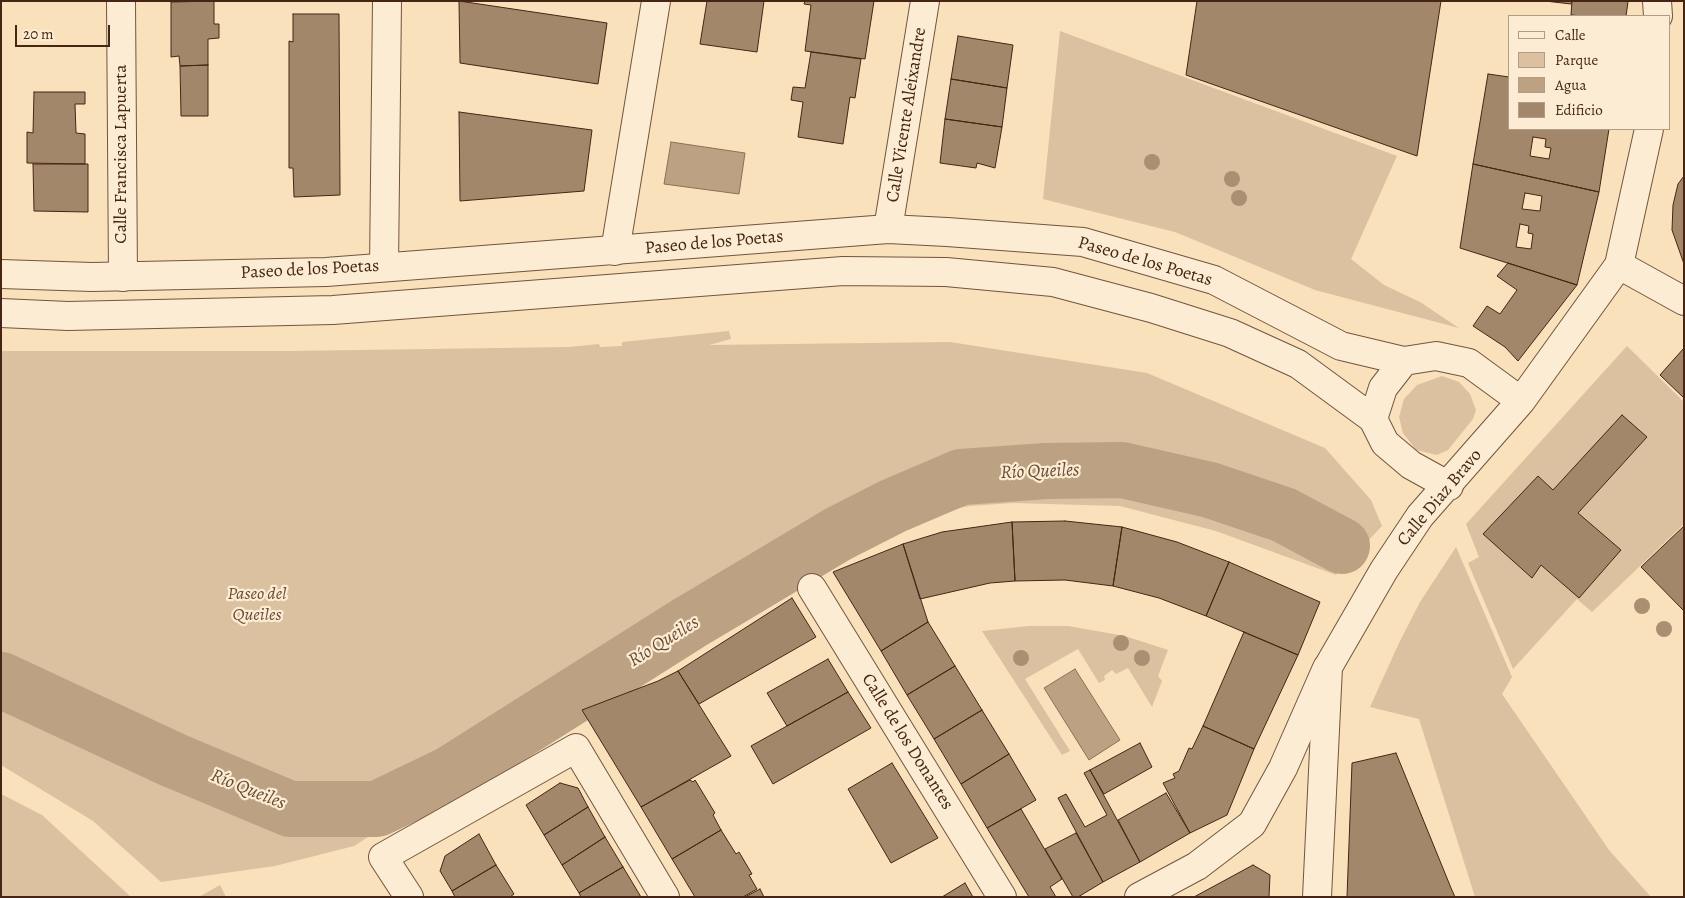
<!DOCTYPE html>
<meta charset="utf-8">
<style>
body{margin:0}
#map{position:relative;width:1685px;height:898px;overflow:hidden;background:#f9e1bb;font-family:Alegreya,serif}
canvas{display:block}
.frame{position:absolute;inset:0;border:2px solid #462514;pointer-events:none}
.legend{position:absolute;left:1508px;top:15px;width:162px;height:115px;box-sizing:border-box;background:#fbecd3;border:1px solid #b39c87;margin:0;padding:6px 9px;list-style:none;font-size:15px;color:#462514}
.legend li{display:flex;align-items:center;gap:10px;height:25px}
.legend b{width:25px;border:1px solid #b39c87}
.scale{position:absolute;left:15px;top:25px;width:95px;height:22px;box-sizing:border-box;border:2px solid #462514;border-top:0;padding-left:6px;font-size:15px;line-height:18px;white-space:nowrap;color:#462514;-webkit-text-stroke:4px #fbecd3;paint-order:stroke}
</style>
<div id="map">
<canvas width="1685" height="898"></canvas>
<div class="frame"></div>
<ul class="legend">
<li><b style="height:6px;background:#fbecd3"></b>Calle</li>
<li><b style="height:14px;background:#dbc19f"></b>Parque</li>
<li><b style="height:14px;background:#bca182"></b>Agua</li>
<li><b style="height:14px;background:#a3876b"></b>Edificio</li>
</ul>
<div class="scale">20 m</div>
</div>
<script>
const ctx = document.querySelector('canvas').getContext('2d');
ctx.lineJoin = 'round';
function paint(path, color) { ctx.fillStyle = color; ctx.fill(path, 'evenodd'); }
const poly = rows => new Path2D(rows.map(r => 'M' + r).join(''));
function trace(path, color, width, dash) { ctx.strokeStyle = color; ctx.lineWidth = width; ctx.lineCap = dash ? 'butt' : 'round'; ctx.setLineDash(dash || []); ctx.stroke(path); }
function drawText(font, color, halo, rows, align = 'center') {
  ctx.font = font + ' Alegreya,serif'; ctx.lineWidth = 4.5; ctx.setLineDash([]); ctx.textBaseline = 'middle'; ctx.strokeStyle = halo; ctx.fillStyle = color; for (const [text, x, y, turn = 0] of rows) {
    ctx.save(); ctx.translate(x, y); ctx.rotate((+turn || 0) * Math.PI / 180); ctx.textAlign = isNaN(turn) ? turn : align; if (halo) ctx.strokeText(text, 0, 0); ctx.fillText(text, 0, 0); ctx.restore();
  }
}
paint(poly([
 [1060,31,1397,156,1351,259,1384,285,1420,302,1459,328,1315,290,1175,232,1043,199],
 [729,331,731,339,709,345,950,342,1147,373,1325,448,1371,500,1382,526,1336,575,1216,531,1120,506,1013,503,970,506,924,515,836,553,808,570,786,592,654,675,573,707,354,846,275,866,161,882,93,821,1,765,1,351,289,351,569,347,599,344,600,347,622,346,622,342],
 [1627,346,1684,402,1684,524,1592,612,1577,599,1513,669,1468,563,1479,557,1466,524],
 [1442,376,1459,382,1470,394,1476,410,1473,419,1448,450,1437,455,1416,450,1403,433,1399,417,1404,399,1417,385],
 [1456,547,1512,677,1502,694,1609,850,1651,897,1475,897,1419,719,1370,707,1399,643,1420,602],
 [1029,626,1068,626,1125,636,1168,650,1158,676,1162,681,1152,707,1128,668,1116,674,1112,670,1104,676,1105,680,1099,683,1078,649,1025,679,1070,751,1062,755,982,631],
 [1,794,42,815,131,897,1,897],
 [220,885,226,897,199,897]
]), '#dbc19f');
const water = poly([
 [671,142,745,153,739,194,664,184,671,142],
 [1075,669,1120,740,1089,760,1044,688,1075,669]
]);
paint(water, '#bca182');
trace(water, '#8d6f56', 1);
trace(poly([
 [1,680,173,760,290,809,377,809,450,774,689,623,838,534,893,506,961,477,1046,471,1122,470,1210,490,1284,515,1342,546]
]), '#bca182', 56);
const building = poly([
 [214,1,214,24,219,24,219,38,208,39,208,65,180,66,179,56,171,57,171,2,214,1],
 [459,1,607,23,598,84,460,63,459,1],
 [707,1,764,1,757,52,700,44,707,1],
 [805,1,874,1,865,59,805,51,811,5,804,4,805,1],
 [1197,1,1441,1,1417,156,1186,75,1197,1],
 [1545,1,1572,1,1571,4,1545,1],
 [1572,1,1628,1,1628,2,1626,16,1581,16,1571,15,1572,1],
 [293,14,339,14,340,195,294,197,293,168,289,168,289,41,293,42,293,14],
 [958,36,1013,45,1007,88,951,79,958,36],
 [811,52,861,59,855,98,850,97,843,144,798,137,803,102,791,100,793,87,805,88,811,52],
 [208,65,208,116,181,116,180,66,208,65],
 [1488,74,1509,77,1509,129,1609,129,1599,192,1473,164,1488,74],
 [1533,137,1546,139,1545,147,1551,148,1549,159,1530,156,1533,137],
 [951,79,1007,88,1002,127,945,119,951,79],
 [34,92,85,92,85,104,75,104,76,133,85,134,85,164,27,163,27,132,33,133,34,92],
 [459,112,592,130,584,191,460,201,459,112],
 [945,119,1002,127,995,168,977,163,976,168,940,163,945,119],
 [33,164,88,164,88,212,34,211,33,164],
 [1473,164,1599,192,1577,285,1460,248,1473,164],
 [1525,193,1542,196,1540,211,1522,209,1525,193],
 [1520,224,1529,226,1528,233,1533,234,1531,249,1516,247,1520,224],
 [1684,176,1684,264,1672,230,1673,205,1678,184,1684,176],
 [1508,263,1577,285,1518,361,1505,347,1473,326,1487,306,1500,314,1517,290,1497,276,1508,263],
 [1684,348,1684,398,1660,375,1684,348],
 [1622,415,1647,437,1578,513,1621,550,1579,598,1541,565,1532,578,1483,534,1538,476,1553,490,1622,415],
 [1065,521,1122,527,1113,586,1065,580,1015,581,1012,522,1065,521],
 [1012,522,1015,581,990,583,920,599,903,544,942,532,1012,522],
 [1684,526,1684,611,1641,567,1684,526],
 [1122,527,1177,542,1229,562,1206,616,1159,598,1113,586,1122,527],
 [903,544,928,622,881,651,833,572,903,544],
 [1229,562,1320,602,1298,655,1206,616,1229,562],
 [792,598,816,637,699,704,678,671,792,598],
 [928,622,955,666,907,695,881,651,928,622],
 [1244,632,1298,655,1254,749,1203,726,1244,632],
 [828,659,848,692,787,726,767,693,828,659],
 [955,666,982,710,934,739,907,695,955,666],
 [678,671,731,756,641,807,582,710,658,681,678,671],
 [848,692,871,728,773,784,751,746,848,692],
 [982,710,1009,754,961,784,934,739,982,710],
 [1203,726,1254,749,1227,815,1190,833,1163,783,1175,778,1173,774,1179,771,1189,748,1192,749,1203,726],
 [1140,743,1152,767,1104,794,1090,770,1140,743],
 [1396,753,1451,888,1455,897,1347,897,1352,763,1396,753],
 [1009,754,1036,800,987,828,961,784,1009,754],
 [892,763,938,838,891,863,848,789,892,763],
 [1090,770,1140,862,1103,882,1058,798,1066,794,1085,827,1107,815,1084,773,1090,770],
 [690,780,693,782,695,780,715,813,713,815,721,830,672,859,641,807,690,780],
 [560,783,578,788,588,807,544,835,526,805,560,783],
 [1166,793,1190,833,1140,862,1118,820,1166,793],
 [588,807,605,837,562,865,544,835,588,807],
 [1021,809,1062,879,1050,887,1056,897,1029,897,987,828,1021,809],
 [721,830,736,854,739,852,752,874,749,875,757,889,743,897,695,897,672,859,721,830],
 [1076,833,1103,882,1078,897,1073,897,1045,849,1076,833],
 [479,834,496,865,452,891,440,871,445,856,479,834],
 [605,837,623,867,579,893,562,865,605,837],
 [496,865,514,894,510,897,455,897,452,891,496,865],
 [1253,865,1270,875,1269,897,1194,897,1253,865],
 [623,867,641,897,581,897,579,893,623,867],
 [965,883,973,897,942,897,965,883],
 [760,889,764,897,745,897,760,889]
]);
paint(building, '#a3876b');
trace(building, '#462514', 1);
const minor = poly([
 [121,1,123,277],
 [888,229,925,1],
 [615,251,656,1],
 [1619,265,1684,301],
 [384,267,387,1],
 [812,588,1002,897],
 [409,897,383,857,576,748,665,897],
 [1139,897,1197,866,1252,824,1283,768,1327,668]
]);
const tertiary = poly([
 [1657,1,1658,16],
 [1,274,92,277,326,272,888,229,947,232,1083,242,1214,280,1341,346,1404,361],
 [1,313,68,316,333,310,843,271,946,272,1053,282,1151,308,1230,333,1298,364,1373,419],
 [1449,486,1411,465,1385,443,1373,419,1383,388,1404,361,1436,356,1469,363,1521,401],
 [1317,897,1328,667,1384,570,1420,516,1521,401,1619,265,1649,129]
]);
trace(minor, '#73543e', 30);
trace(tertiary, '#73543e', 30);
trace(minor, '#fbecd3', 28);
trace(tertiary, '#fbecd3', 28);
ctx.fillStyle = '#ab8f72';
for (const [x, y] of [
 [1152,162],
 [1232,179],
 [1239,198],
 [1642,606],
 [1664,629],
 [1121,643],
 [1021,658],
 [1142,658]
]) { ctx.beginPath(); ctx.arc(x, y, 8, 0, 2 * Math.PI); ctx.fill(); }
drawText('18px', '#462514', '#fbecd3', [
 ["Calle Vicente Aleixandre",907,115,-81],
 ["Calle Francisca Lapuerta",122,154,-90],
 ["Paseo de los Poetas",714,243,-5],
 ["Paseo de los Poetas",1145,262,16],
 ["Paseo de los Poetas",310,270,-3],
 ["Calle Diaz Bravo",1440,498,-50],
 ["Calle de los Donantes",907,742,58]
]);
drawText('italic 18px', '#6b4c37', '#fbecd3', [
 ["Paseo del",257,595],
 ["Queiles",257,616]
]);
drawText('italic 19px', '#694a35', '#fbecd3', [
 ["Río Queiles",1040,472,-2],
 ["Río Queiles",664,642,-32],
 ["Río Queiles",248,790,22]
]);
</script>
